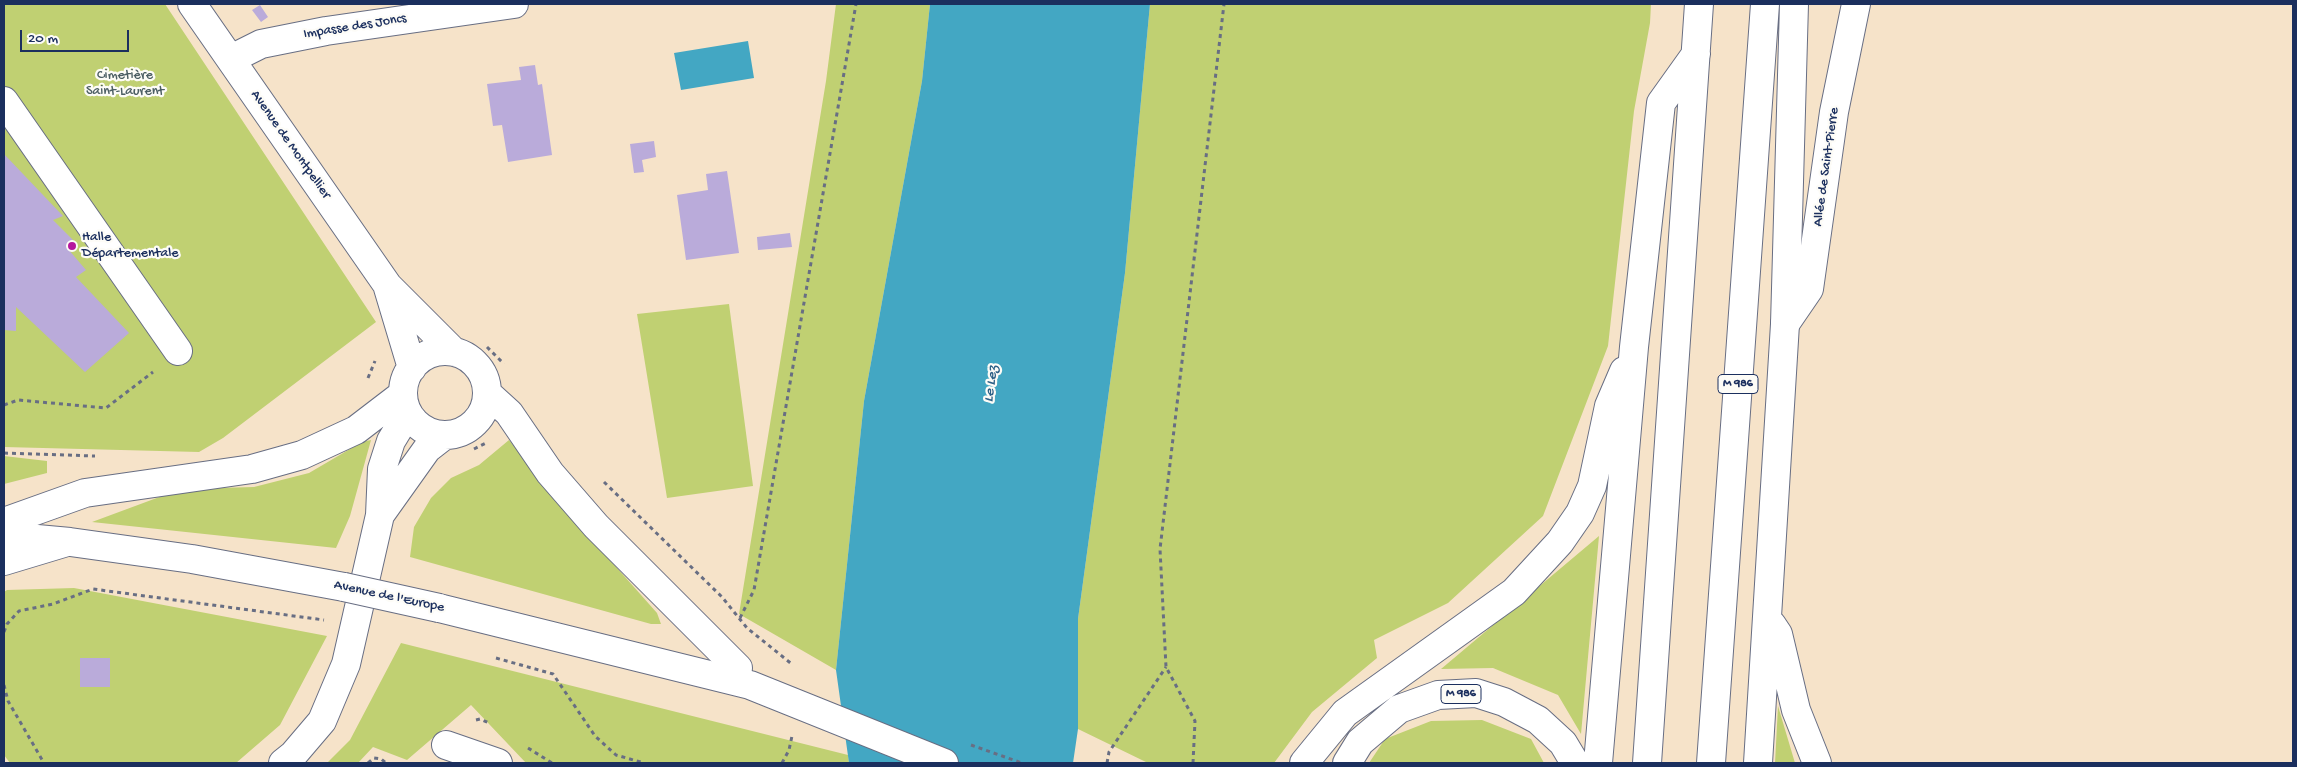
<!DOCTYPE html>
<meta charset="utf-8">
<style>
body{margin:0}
#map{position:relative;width:2297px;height:767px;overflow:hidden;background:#f6e3c9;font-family:"Gochi Hand",sans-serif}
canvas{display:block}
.frame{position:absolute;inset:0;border:5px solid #1b2f5e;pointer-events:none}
.scale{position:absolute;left:20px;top:30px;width:109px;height:22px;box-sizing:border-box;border:2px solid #1b2f5e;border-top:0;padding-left:6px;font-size:15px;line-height:18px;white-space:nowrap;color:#1b2f5e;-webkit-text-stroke:4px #fdfcf7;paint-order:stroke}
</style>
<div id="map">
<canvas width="2297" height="767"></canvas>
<div class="frame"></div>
<div class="scale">20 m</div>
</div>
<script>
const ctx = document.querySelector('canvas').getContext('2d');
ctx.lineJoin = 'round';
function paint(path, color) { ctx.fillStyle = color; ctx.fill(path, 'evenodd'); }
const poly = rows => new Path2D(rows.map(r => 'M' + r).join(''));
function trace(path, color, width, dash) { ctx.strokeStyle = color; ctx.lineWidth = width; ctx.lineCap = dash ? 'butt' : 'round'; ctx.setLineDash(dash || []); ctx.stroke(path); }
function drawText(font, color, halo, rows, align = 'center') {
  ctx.font = font + ' "Gochi Hand",sans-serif'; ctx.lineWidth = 4.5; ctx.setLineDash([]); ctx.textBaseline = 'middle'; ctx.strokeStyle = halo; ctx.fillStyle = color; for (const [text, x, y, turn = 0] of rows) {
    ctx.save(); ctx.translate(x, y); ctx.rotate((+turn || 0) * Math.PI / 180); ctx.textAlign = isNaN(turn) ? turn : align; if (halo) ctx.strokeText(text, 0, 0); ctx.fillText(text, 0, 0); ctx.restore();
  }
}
paint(poly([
 [4,4,165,4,376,322,223,438,199,452,4,447],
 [836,4,930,4,922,81,864,401,836,670,739,614,826,81],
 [1150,4,1651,4,1650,23,1634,111,1608,346,1543,516,1448,603,1374,640,1377,658,1312,712,1274,763,1148,763,1078,729,1078,619,1125,273],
 [729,304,753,486,667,498,637,314],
 [371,440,350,516,336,548,92,522,181,489,254,487,309,473,362,442],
 [509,440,586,533,657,613,661,624,651,624,410,557,414,527,431,498,451,478,479,465],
 [4,456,47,461,47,473,4,484],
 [1599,536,1581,734,1558,695,1493,668,1441,669],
 [74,588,327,636,280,725,236,763,10,763,4,755,4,592,7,590],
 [401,643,848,755,849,763,526,763,471,705,407,760,373,747,358,763,327,763,350,740],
 [1778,706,1795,763,1775,763],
 [1482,720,1531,739,1544,763,1369,763,1385,739,1431,721]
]), '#c0d072');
paint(poly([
 [930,4,1150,4,1125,273,1078,619,1078,729,1073,763,849,763,836,670,864,401,922,81],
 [748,41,754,78,681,90,674,53]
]), '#43a7c3');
paint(poly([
 [260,5,268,17,261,22,252,10],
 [535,65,538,85,542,84,552,155,508,162,502,125,493,126,487,84,521,80,519,67],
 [654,141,656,157,642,160,644,172,634,173,630,144],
 [4,154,63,216,53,220,77,244,68,249,86,270,76,277,129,333,85,372,16,307,16,331,4,330],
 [727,171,739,253,686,260,677,195,708,190,706,174],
 [790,233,792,247,758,250,757,237],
 [80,658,110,658,110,687,80,687]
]), '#baabda');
const minor = poly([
 [192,4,388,286,454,352],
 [231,59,261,44,326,31,514,4],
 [4,101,178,351],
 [388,288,412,368],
 [1785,324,1809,289,1834,112,1856,4],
 '403 393a42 42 0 1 1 84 0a42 42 0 1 1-84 0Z',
 [487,393,509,413,550,473,596,526,738,668],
 [380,515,427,449,445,435],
 [4,522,85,493,252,469,302,455,356,430,403,394],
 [4,561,67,542],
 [446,745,498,763],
 [283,763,293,755,322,721,346,664,380,515,382,469,391,441,408,413]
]);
const major = poly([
 [4,536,70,542,192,559,344,587],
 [439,608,750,685,944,763],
 [1772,625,1778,634,1796,710,1817,763],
 [1304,763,1345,713,1514,592,1560,542,1580,513,1592,486,1609,406,1624,371],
 [1347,763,1360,742,1399,709,1438,695,1476,693,1504,702,1538,720,1563,743,1575,763],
 [1598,763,1634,347,1661,103,1696,54],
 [1647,763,1699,4],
 [1711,763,1765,4],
 [1758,763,1785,324,1794,4]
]);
trace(minor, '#686e83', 30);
trace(major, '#686e83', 30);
trace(poly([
 [487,347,504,364],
 [368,378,375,361],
 [4,405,18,400,106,408,153,372],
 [474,449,488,442],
 [4,453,95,456],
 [604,482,722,597,747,628,793,665],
 [740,618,754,590,856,4],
 [4,632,7,624,19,611,53,604,93,589,324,620],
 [496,658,553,674,595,736,616,755,644,763],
 [4,685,8,701,44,763],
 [476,720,480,719,489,723],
 [971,745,1022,763],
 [528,748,552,763],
 [368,763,374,758,381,759,386,763],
 [782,763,789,750,792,736],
 [1107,763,1109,752,1166,667],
 [1193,763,1195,721,1166,667,1160,549,1224,4]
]), '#686e83', 3, [4, 4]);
trace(minor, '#fff', 28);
trace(major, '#fff', 28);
const majorBridge = poly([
 [344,587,439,608]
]);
trace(majorBridge, '#686e83', 30, []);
trace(majorBridge, '#fff', 28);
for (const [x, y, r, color] of [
 [72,246,5,"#b5179e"]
]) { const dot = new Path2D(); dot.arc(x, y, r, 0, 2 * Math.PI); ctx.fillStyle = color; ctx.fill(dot); trace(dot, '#fdfcf7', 2); }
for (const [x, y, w] of [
 [1738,384,40],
 [1461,694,40]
]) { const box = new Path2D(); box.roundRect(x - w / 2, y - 9.5, w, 19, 4); ctx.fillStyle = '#fdfcf7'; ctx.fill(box); trace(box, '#1b2f5e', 1); }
drawText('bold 12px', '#1b2f5e', null, [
 ["M 986",1738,384],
 ["M 986",1461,694]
]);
drawText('14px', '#1b2f5e', '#fdfcf7', [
 ["Impasse des Joncs",355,27,-9],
 ["Avenue de Montpellier",290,145,55],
 ["Allée de Saint-Pierre",1827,167,-82],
 ["Avenue de l'Europe",389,597,12]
]);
drawText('14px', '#4d5f64', '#fdfcf7', [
 ["Cimetière",125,76],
 ["Saint-Laurent",125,92]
]);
drawText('14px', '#1b2f5e', '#fdfcf7', [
 ["Halle",82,238],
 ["Départementale",82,254]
], 'left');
drawText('italic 15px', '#2b5f86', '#fdfcf7', [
 ["Le Lez",992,384,-82]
]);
</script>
